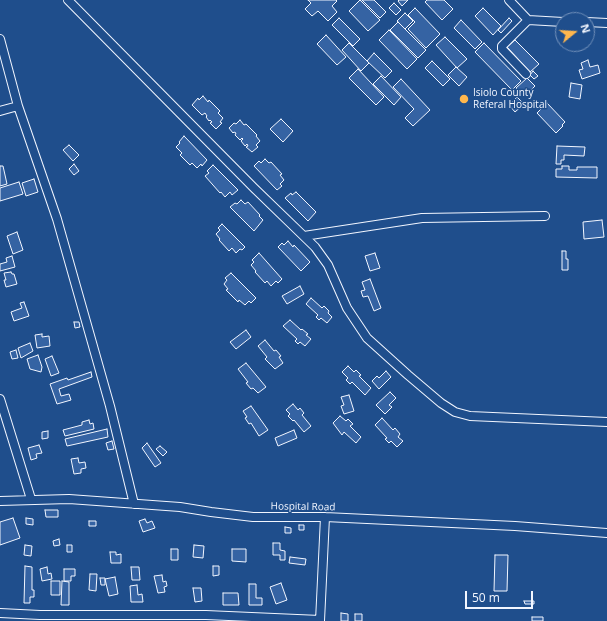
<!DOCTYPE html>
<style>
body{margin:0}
#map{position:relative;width:607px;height:621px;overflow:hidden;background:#1f4e8c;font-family:"Open Sans",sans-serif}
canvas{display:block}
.north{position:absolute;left:555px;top:12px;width:40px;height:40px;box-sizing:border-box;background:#1f4e8c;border:1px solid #7391ba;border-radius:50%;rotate:72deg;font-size:11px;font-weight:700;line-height:16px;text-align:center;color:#f2f6ff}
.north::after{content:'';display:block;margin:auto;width:14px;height:18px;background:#ffb74d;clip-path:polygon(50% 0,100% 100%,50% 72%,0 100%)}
.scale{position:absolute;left:465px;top:591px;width:68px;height:18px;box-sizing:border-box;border:2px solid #f2f6ff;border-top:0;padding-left:5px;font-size:12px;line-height:14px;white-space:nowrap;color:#f2f6ff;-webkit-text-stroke:3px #1f4e8c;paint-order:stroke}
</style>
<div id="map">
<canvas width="607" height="621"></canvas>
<div class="north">N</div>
<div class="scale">50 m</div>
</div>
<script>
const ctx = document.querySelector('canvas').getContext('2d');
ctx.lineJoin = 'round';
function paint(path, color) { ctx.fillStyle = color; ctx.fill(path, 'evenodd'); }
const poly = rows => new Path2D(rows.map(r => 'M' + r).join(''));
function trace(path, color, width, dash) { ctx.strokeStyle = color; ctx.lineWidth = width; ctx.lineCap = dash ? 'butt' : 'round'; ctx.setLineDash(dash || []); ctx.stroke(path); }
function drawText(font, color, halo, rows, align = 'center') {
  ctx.font = font + ' "Open Sans",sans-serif'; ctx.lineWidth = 3; ctx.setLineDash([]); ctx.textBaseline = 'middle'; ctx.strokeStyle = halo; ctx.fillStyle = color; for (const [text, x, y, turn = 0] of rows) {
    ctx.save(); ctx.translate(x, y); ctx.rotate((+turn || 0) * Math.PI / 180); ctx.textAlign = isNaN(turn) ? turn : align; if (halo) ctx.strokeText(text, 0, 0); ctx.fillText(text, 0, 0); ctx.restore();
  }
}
const building = poly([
 [308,0,336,0,337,1,332,6,337,12,328,21,318,11,312,16,305,9,311,3,308,0],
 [360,0,380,20,368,31,349,11,360,0],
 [362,0,374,0,386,12,380,18,362,0],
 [399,0,408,0,402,6,398,1,399,0],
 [427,0,444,0,453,9,442,20,425,2,427,0],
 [394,3,401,10,396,15,389,8,394,3],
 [415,8,440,34,426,48,408,29,415,22,408,15,415,8],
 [483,8,501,26,493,35,475,16,483,8],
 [405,13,413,21,405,29,397,21,405,13],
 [339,18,360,39,353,46,332,25,339,18],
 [509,18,512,21,501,33,498,30,509,18],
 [461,20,482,42,475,49,454,28,461,20],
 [398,22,426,50,418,58,390,30,398,22],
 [389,30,417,59,407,69,379,40,389,30],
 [326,35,346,57,337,65,317,44,326,35],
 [445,37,467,59,457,68,436,45,445,37],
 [515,40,539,64,530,72,507,47,515,40],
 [349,43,369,63,361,71,342,50,349,43],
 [484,43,521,81,512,90,475,52,484,43],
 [374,53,392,71,385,78,367,61,374,53],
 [588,60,590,67,598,65,600,73,582,79,579,70,583,69,581,63,588,60],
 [432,61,450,79,443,86,425,68,432,61],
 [456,67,467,77,459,86,448,75,456,67],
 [358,69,384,97,376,105,349,78,358,69],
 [533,71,538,76,534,79,530,75,533,71],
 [381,76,401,97,394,105,373,84,381,76],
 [527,78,535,86,524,97,516,88,527,78],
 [401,79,430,110,413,126,405,118,414,109,393,87,401,79],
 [571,83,582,85,580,99,569,97,571,83],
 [203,96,208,102,209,100,220,111,218,113,223,118,220,122,222,123,216,129,210,123,212,122,210,120,209,121,206,117,207,116,205,113,202,115,192,105,198,98,199,100,203,96],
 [517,97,524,104,515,112,509,105,517,97],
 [547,103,565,122,562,125,563,126,556,133,537,113,547,103],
 [281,119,293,131,283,142,270,129,281,119],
 [240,120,244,125,246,124,257,135,256,136,260,141,256,145,258,147,252,152,246,147,248,146,247,144,245,146,241,141,243,139,242,138,240,140,235,135,236,133,234,132,233,133,229,128,234,123,236,124,240,120],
 [184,136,207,160,202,166,201,164,197,168,192,163,190,165,180,155,182,153,176,147,180,143,179,142,184,136],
 [69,145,79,155,73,161,63,150,69,145],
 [557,146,585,147,584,156,564,155,564,160,561,160,561,164,556,164,557,146],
 [265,159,269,163,271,162,282,174,280,175,284,180,280,184,282,186,277,190,254,166,259,161,261,163,265,159],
 [74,164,79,171,74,175,69,169,74,164],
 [213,165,238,190,232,195,230,192,225,197,221,192,220,193,205,176,209,173,207,171,213,165],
 [0,166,3,166,7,184,0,186,0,166],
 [562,166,569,166,569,170,577,170,577,167,597,167,597,178,556,177,556,169,562,169,562,166],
 [34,179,38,192,26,196,22,183,34,179],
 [19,182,23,194,0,201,0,188,19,182],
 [296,192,316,212,308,221,285,198,291,193,292,195,296,192],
 [241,200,245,204,248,202,260,215,259,216,263,220,254,231,230,207,235,203,237,204,241,200],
 [602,220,604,237,584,239,583,222,602,220],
 [222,224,245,247,242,250,240,249,236,253,232,248,229,251,219,240,220,239,216,234,220,230,218,228,222,224],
 [17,232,23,250,13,254,7,236,17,232],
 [288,241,293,247,294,245,310,262,301,271,278,247,282,243,284,245,288,241],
 [562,251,566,251,566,259,568,259,568,270,562,270,562,251],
 [259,253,282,279,278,283,276,281,271,286,267,281,265,283,255,272,256,271,251,265,254,262,252,260,259,253],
 [375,253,380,268,370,271,365,256,375,253],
 [12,256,15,267,0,271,0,264,7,262,6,258,12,256],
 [11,272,12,274,14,274,17,284,6,287,4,280,6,280,4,273,11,272],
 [231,273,256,298,251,303,249,301,245,305,239,300,238,302,226,290,228,289,224,284,227,280,225,278,231,273],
 [370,279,381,308,374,311,368,296,363,297,361,291,365,290,362,282,370,279],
 [300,286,304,294,287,304,282,296,300,286],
 [311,298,322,308,324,306,329,311,328,313,332,317,327,323,321,318,319,320,316,317,318,315,306,304,311,298],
 [24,302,29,316,14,321,11,312,22,308,20,303,24,302],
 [290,320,301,330,302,329,308,334,306,335,311,339,305,346,300,342,298,344,295,341,297,339,283,326,290,320],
 [74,322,79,322,80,327,75,328,74,322],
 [246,330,251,337,236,349,230,342,246,330],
 [42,334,42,337,49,336,50,346,37,348,35,335,42,334],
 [265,340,274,351,276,350,281,356,279,357,283,363,275,369,265,359,267,357,258,346,265,340],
 [30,343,33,351,21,358,18,348,30,343],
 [16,350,18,358,12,359,10,352,16,350],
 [38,355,42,367,41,372,30,369,27,359,38,355],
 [52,356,59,373,51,376,45,359,52,356],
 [246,363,266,387,258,393,253,388,251,389,246,383,248,382,238,369,246,363],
 [348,366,354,372,356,370,361,375,359,376,371,388,365,395,352,382,350,384,346,380,348,378,342,372,348,366],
 [386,371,391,377,379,389,372,381,377,376,379,378,386,371],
 [91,372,92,377,59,389,61,396,69,394,71,400,57,404,50,384,67,378,68,380,91,372],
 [390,392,396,398,389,405,392,407,385,414,376,405,390,392],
 [349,395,354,411,344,414,341,406,344,405,341,397,349,395],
 [293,404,298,410,300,408,304,413,302,415,311,426,304,432,294,420,293,421,288,416,290,414,286,410,293,404],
 [251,406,268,430,259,436,251,423,249,424,245,418,247,417,243,411,251,406],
 [340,416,346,421,348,419,353,424,350,426,361,437,356,443,344,432,342,435,333,423,340,416],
 [382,418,393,430,395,428,400,434,398,437,403,441,397,447,391,441,389,443,385,439,387,438,375,425,382,418],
 [89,420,90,424,93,423,94,429,65,436,63,430,82,425,82,422,89,420],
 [107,429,108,437,67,446,65,439,107,429],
 [294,430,297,438,278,446,275,438,294,430],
 [48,431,48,438,42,439,42,432,48,431],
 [112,441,114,449,108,450,106,443,112,441],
 [147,443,161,463,155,467,142,448,147,443],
 [39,445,42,453,36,454,37,458,31,460,28,448,39,445],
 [160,446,167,452,163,456,156,449,160,446],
 [78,458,79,463,85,462,86,468,81,469,81,473,74,474,71,459,78,458],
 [45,510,58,510,58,517,46,517,45,510],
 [13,518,20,538,0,545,0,522,13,518],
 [26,518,33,519,33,525,26,524,26,518],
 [145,519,147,523,152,521,155,528,143,532,139,521,145,519],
 [89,521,96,521,96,526,89,526,89,521],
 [299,525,304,525,304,530,299,530,299,525],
 [285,527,291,528,291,533,285,533,285,527],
 [59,539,60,545,54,546,53,541,59,539],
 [273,543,280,543,280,550,285,551,285,560,280,560,280,555,273,555,273,543],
 [25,545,32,546,31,556,24,555,25,545],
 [67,545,72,545,72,552,67,552,67,545],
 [194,545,204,546,203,558,193,557,194,545],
 [171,549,178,549,178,560,171,560,171,549],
 [232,549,246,549,246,562,232,561,232,549],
 [110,552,116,552,116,555,121,554,121,563,111,563,110,552],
 [495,555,508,555,507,591,494,591,495,555],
 [290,557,306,559,305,565,289,563,290,557],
 [25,566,32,567,32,590,34,590,34,597,30,597,30,603,24,603,25,566],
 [213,566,219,566,219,575,213,576,213,566],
 [47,567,48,574,51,573,52,579,42,581,40,569,47,567],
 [131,567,139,567,140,580,132,580,131,567],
 [64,569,75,569,75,576,71,576,71,581,64,581,64,569],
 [90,574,97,574,96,591,89,590,90,574],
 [162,575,163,582,166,581,167,586,164,587,165,592,158,593,154,576,162,575],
 [115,577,118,594,109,596,105,579,115,577],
 [100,578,105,578,105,585,101,585,100,578],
 [51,581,60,581,60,595,51,595,51,581],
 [62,581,69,582,69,605,61,605,62,581],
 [281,583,287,600,276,604,270,587,281,583],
 [249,584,256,584,256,598,262,598,262,605,249,605,249,584],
 [137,585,138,595,142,594,143,602,131,602,130,586,137,585],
 [193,588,201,588,202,601,195,602,193,588],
 [223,593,238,593,239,605,223,605,223,593],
 [524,601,534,601,534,604,525,604,524,601],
 [341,613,348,614,348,621,341,621,341,613],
 [355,614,362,614,362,621,355,621,355,614],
 [532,617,543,617,543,621,532,621,532,617]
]);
paint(building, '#3563a3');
trace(building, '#f2f6ff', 1);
const minor = poly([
 [68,0,254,188,315,247,328,265,347,308,367,338,408,375,441,403,455,412,470,416,607,422],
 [509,0,528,20,563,22],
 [587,22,607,23],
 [0,39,18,106],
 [526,74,502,49,502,46,528,20],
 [0,111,18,106,57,219,110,406,134,504],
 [304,236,422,218,545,216],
 [0,399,31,499],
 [0,501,69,499,180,507,211,512,253,517,325,517,515,526,607,533],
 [0,613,40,615,206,615,320,620],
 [320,621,325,517]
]);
trace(minor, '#f2f6ff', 10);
trace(minor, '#1f4e8c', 8);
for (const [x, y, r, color] of [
 [464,99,5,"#ffb74d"]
]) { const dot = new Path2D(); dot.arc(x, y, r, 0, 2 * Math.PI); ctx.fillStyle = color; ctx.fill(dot); trace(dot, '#1f4e8c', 1.5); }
drawText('10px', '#f2f6ff', '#1f4e8c', [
 ["Isiolo County",473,93],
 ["Referal Hospital",473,105]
], 'left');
drawText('10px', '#f2f6ff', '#1f4e8c', [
 ["Hospital Road",303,507,1]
]);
</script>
